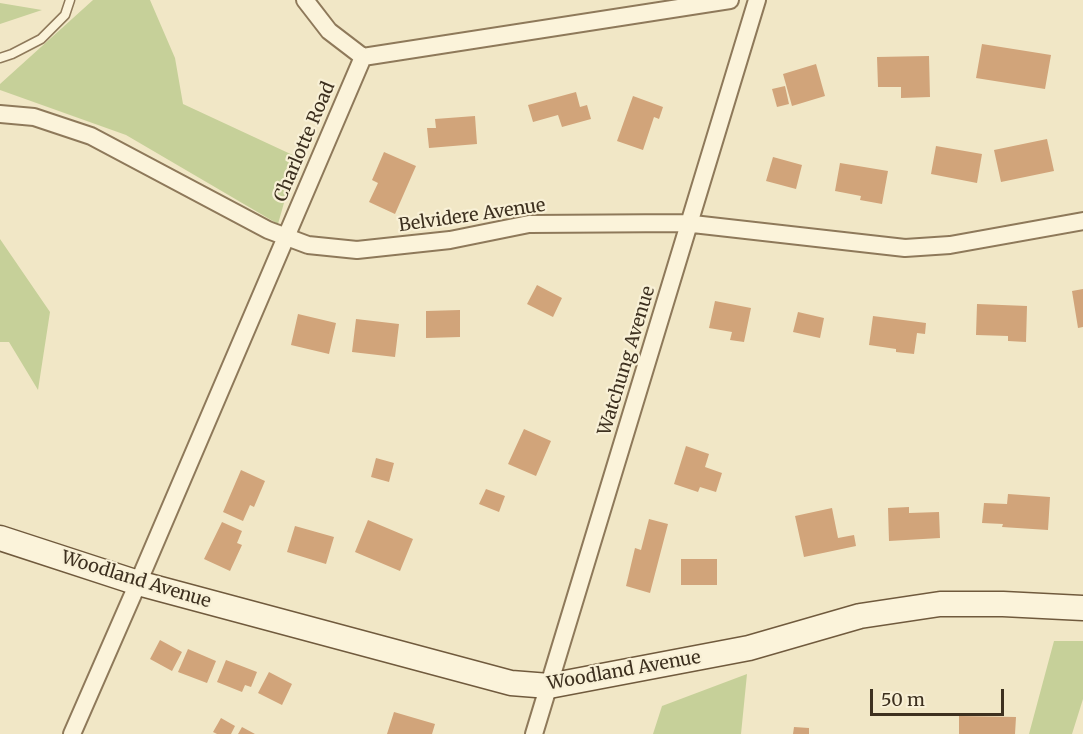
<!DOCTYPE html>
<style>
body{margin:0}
#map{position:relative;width:1083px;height:734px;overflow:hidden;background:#f1e7c6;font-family:Merriweather,serif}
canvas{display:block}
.scale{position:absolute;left:870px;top:689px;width:134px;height:27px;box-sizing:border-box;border:3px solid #3d301f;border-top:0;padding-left:8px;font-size:18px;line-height:21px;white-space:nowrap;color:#3d301f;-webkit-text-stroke:4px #f8f0d6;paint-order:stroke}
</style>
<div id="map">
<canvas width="1083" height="734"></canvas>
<div class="scale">50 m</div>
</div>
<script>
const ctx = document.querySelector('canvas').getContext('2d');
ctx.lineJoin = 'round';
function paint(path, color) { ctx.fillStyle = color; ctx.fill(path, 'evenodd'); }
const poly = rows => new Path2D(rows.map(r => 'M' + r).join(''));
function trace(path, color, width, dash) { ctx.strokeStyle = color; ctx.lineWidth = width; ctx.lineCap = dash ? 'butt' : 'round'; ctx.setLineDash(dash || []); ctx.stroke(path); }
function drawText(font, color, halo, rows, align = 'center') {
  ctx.font = font + ' Merriweather,serif'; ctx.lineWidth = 4.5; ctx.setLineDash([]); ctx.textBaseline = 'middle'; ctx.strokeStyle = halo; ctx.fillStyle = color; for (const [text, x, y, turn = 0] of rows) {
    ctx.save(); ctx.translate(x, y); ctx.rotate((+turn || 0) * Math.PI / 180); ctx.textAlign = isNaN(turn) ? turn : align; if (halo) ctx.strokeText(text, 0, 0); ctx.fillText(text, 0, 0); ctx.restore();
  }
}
paint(poly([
 [93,0,150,0,175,58,183,104,297,157,278,224,126,135,0,90,0,84],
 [0,3,42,10,0,24],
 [0,239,50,312,38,390,9,342,0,342],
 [1054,641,1083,641,1083,699,1072,734,1029,734],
 [747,674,741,734,653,734,662,706]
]), '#c6d099');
paint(poly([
 [982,44,1051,55,1045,89,976,78],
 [929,56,930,97,901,98,901,87,878,87,877,57],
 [816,64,825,96,792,106,783,74],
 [785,86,789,104,777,107,772,89],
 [576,92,580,107,587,105,591,119,562,127,558,115,533,122,528,105],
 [633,96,663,107,659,119,654,117,643,150,617,141],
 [475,116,477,144,429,148,427,128,436,128,435,119],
 [1047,139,1054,171,1001,182,994,150],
 [936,146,982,154,977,183,931,174],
 [384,152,416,166,395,214,369,202,378,183,372,180],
 [773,157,802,165,796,189,766,181],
 [840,163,888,171,882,204,860,200,861,196,835,191],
 [537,285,562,298,553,317,527,304],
 [1083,289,1083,327,1078,328,1072,291],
 [715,301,751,308,744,342,730,340,732,332,709,328],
 [977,304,1027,306,1026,342,1008,341,1008,336,976,335],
 [460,310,460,337,426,338,426,311],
 [798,312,824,318,820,338,793,332],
 [298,314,336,323,329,354,291,345],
 [873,316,926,323,925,334,917,333,914,354,896,352,896,349,869,345],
 [356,319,399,324,395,357,352,352],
 [524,429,551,441,536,476,508,464],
 [686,446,709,454,705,467,722,473,716,492,700,487,698,492,674,484],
 [376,458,394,463,389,482,371,477],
 [241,470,265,481,254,507,250,505,243,521,223,512],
 [486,489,505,496,499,512,479,504],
 [1008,494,1050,497,1048,530,1002,527,1003,524,982,523,984,503,1007,504],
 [909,507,909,513,939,512,940,538,889,541,888,508],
 [832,508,838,538,854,535,856,546,804,557,795,516],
 [649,519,668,524,650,593,626,586,635,548,641,550],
 [368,520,413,539,400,571,355,552],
 [222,522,242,531,237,543,242,545,230,571,204,559],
 [295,526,334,537,326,564,287,552],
 [681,559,717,559,717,585,681,585],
 [160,640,182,652,172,671,150,659],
 [188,649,216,661,207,683,178,672],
 [226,660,257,672,251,687,245,685,242,692,217,682],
 [269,672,292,684,282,705,258,693],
 [394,712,435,724,432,734,387,734],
 [959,716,1016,717,1015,734,959,734],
 [221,718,235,726,231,734,217,734,213,732],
 [242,727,255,734,238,734],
 [794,727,809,728,809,734,793,734]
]), '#d1a47a');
const lane = poly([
 [0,58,12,54,41,39,65,15,70,0]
]);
const street = poly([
 [305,0,329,31,363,57],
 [0,114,34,117,91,136,268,230,308,245,357,250,450,240,529,224,684,223,905,248,950,245,1083,221],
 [72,734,138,583,363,57,730,0],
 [534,734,757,0]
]);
const secondary = poly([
 [0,538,138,583,511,683,549,686,749,648,860,616,940,604,1003,604,1083,608]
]);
trace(lane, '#8e795a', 11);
trace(street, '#8e795a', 20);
trace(secondary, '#705a3d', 27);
trace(lane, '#fbf3da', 8);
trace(street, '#fbf3da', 16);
trace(secondary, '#fbf3da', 24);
drawText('18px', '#3d301f', '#f8f0d6', [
 ["Charlotte Road",305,142,-67],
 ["Belvidere Avenue",472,216,-8],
 ["Watchung Avenue",627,361,-73],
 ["Woodland Avenue",136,580,17],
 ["Woodland Avenue",624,671,-10]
]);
</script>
